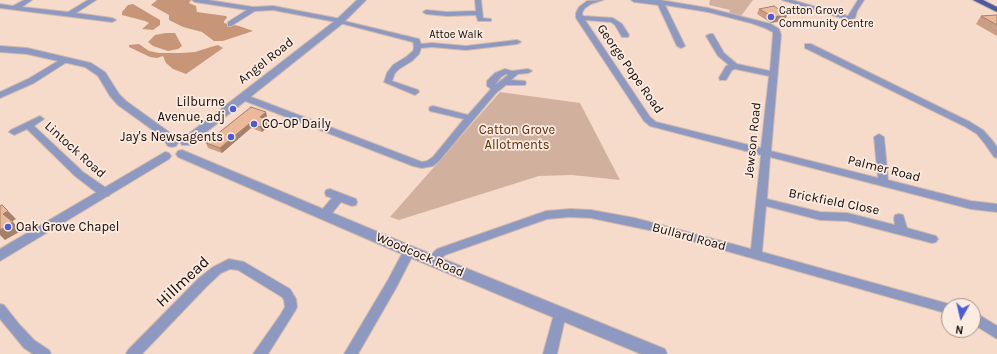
<!DOCTYPE html>
<style>
body{margin:0}
#map{position:relative;width:997px;height:354px;overflow:hidden;background:#f7dbca;font-family:Karla,sans-serif}
canvas{display:block}
.north{position:absolute;left:941px;top:298px;width:40px;height:40px;box-sizing:border-box;background:#fcebe1;border:1px solid #9e9189;border-radius:50%;rotate:188deg;font-size:11px;font-weight:700;line-height:16px;text-align:center;color:#120905}
.north::after{content:'';display:block;margin:auto;width:14px;height:18px;background:#4b5ed3;clip-path:polygon(50% 0,100% 100%,50% 72%,0 100%)}
</style>
<div id="map">
<canvas width="997" height="354"></canvas>
<div class="north">N</div>
</div>
<script>
const ctx = document.querySelector('canvas').getContext('2d');
ctx.lineJoin = 'round';
function paint(path, color) { ctx.fillStyle = color; ctx.fill(path, 'evenodd'); }
const poly = rows => new Path2D(rows.map(r => 'M' + r).join(''));
function trace(path, color, width, dash) { ctx.strokeStyle = color; ctx.lineWidth = width; ctx.lineCap = dash ? 'butt' : 'round'; ctx.setLineDash(dash || []); ctx.stroke(path); }
function drawText(font, color, halo, rows, align = 'center') {
  ctx.font = font + ' Karla,sans-serif'; ctx.lineWidth = 3.5; ctx.setLineDash([]); ctx.textBaseline = 'middle'; ctx.strokeStyle = halo; ctx.fillStyle = color; for (const [text, x, y, turn = 0] of rows) {
    ctx.save(); ctx.translate(x, y); ctx.rotate((+turn || 0) * Math.PI / 180); ctx.textAlign = isNaN(turn) ? turn : align; if (halo) ctx.strokeText(text, 0, 0); ctx.fillText(text, 0, 0); ctx.restore();
  }
}
paint(poly([
 [710,0,753,0,741,16,729,13,730,10,709,5],
 [500,92,580,103,620,180,572,175,539,176,399,220,390,217]
]), '#d1b19e');
paint(poly([
 [157,0,191,0,189,3,196,6,197,12,226,16,227,18,224,21,224,23,239,26,253,31,223,41,214,41,202,32,183,27,169,20,169,15,151,5],
 [133,4,160,20,160,25,153,30,142,29,149,23,145,21,122,15,122,12,128,5],
 [166,33,175,33,182,46,178,49,168,51,153,46,148,42,155,35],
 [139,44,149,51,159,53,181,53,195,52,214,46,218,45,223,48,186,74,173,69,166,63,163,56,157,58,150,57,129,47,129,45]
]), '#c79678');
const minor = poly([
 [24,0,32,0,22,7,68,12,88,0,96,0,76,13,112,18,116,20,112,22,0,8,0,4,13,6,24,0],
 [192,0,208,0,253,7,273,6,341,19,344,21,419,39,421,44,432,43,466,46,517,40,521,42,517,44,466,50,432,47,421,48,419,54,412,61,399,69,395,73,392,81,418,90,419,92,415,95,384,82,387,73,393,65,406,57,413,51,414,47,413,42,336,22,273,10,255,11,231,26,228,26,228,22,247,10,195,2,192,0],
 [475,0,481,0,483,18,491,19,491,21,478,21,476,15,447,16,426,14,423,12,426,10,447,12,476,11,475,0],
 [603,0,591,4,585,8,582,13,583,16,613,18,622,24,629,35,628,37,622,37,615,25,611,22,585,20,650,117,656,122,761,148,769,76,735,69,732,70,726,80,720,80,719,78,726,66,729,65,718,56,706,36,710,34,713,34,724,53,737,64,770,71,773,35,773,32,765,28,751,23,708,12,665,5,685,46,681,48,677,46,658,5,634,2,631,0,660,0,708,8,755,20,771,24,779,29,781,35,771,151,878,178,874,137,879,134,884,137,888,180,971,201,997,204,997,212,971,209,770,157,767,199,820,212,847,213,895,225,894,218,895,215,899,214,903,215,904,218,907,228,936,236,938,239,936,242,932,243,847,221,820,220,766,206,762,252,949,304,954,306,949,306,949,314,663,233,591,218,570,217,547,219,445,255,437,263,433,265,429,263,427,260,429,257,437,249,546,211,570,209,591,210,635,218,751,249,761,155,650,126,644,121,576,18,576,13,579,7,587,1,603,0],
 [782,0,792,0,848,16,858,0,864,0,857,11,855,18,848,20,782,0],
 [805,44,811,44,970,122,983,130,992,140,997,147,997,158,994,157,985,144,977,134,964,126,805,48,805,44],
 [63,58,66,58,70,60,34,83,0,98,0,92,28,79,63,58],
 [505,69,512,71,528,69,532,71,528,73,518,74,511,80,525,81,526,83,525,85,506,85,496,93,439,161,433,166,422,168,413,166,240,99,239,97,243,94,246,95,422,162,427,161,433,157,464,119,430,111,429,109,430,107,433,106,468,115,491,89,487,86,487,81,495,73,505,69],
 [506,74,508,75,495,85,501,77,506,74],
 [40,116,44,119,34,126,83,172,109,190,110,193,109,196,101,196,75,176,27,129,14,135,9,132,11,130,40,116],
 [330,189,356,199,357,202,356,205,352,206,341,202,329,217,321,217,320,214,321,211,332,198,326,196,325,193,326,190,330,189],
 [409,246,413,248,415,251,396,288,358,354,344,354,388,280,405,248,409,246],
 [229,259,244,262,290,289,296,299,297,307,295,311,268,354,253,354,281,314,285,307,284,300,282,297,238,270,230,269,221,273,207,286,142,354,126,354,128,350,199,278,213,267,229,259],
 [0,304,4,305,19,324,34,340,49,350,51,354,33,354,24,348,0,319,0,304],
 [560,309,564,310,566,314,557,354,543,354,554,314,556,310,560,309],
 [973,311,997,326,997,339,973,324,973,311]
]);
const tertiary = poly([
 [357,0,366,0,342,24,190,145,182,145,180,142,182,139,336,20,357,0],
 [0,46,27,48,91,63,105,72,119,94,126,101,169,132,178,143,176,146,172,147,168,146,161,136,118,105,110,96,98,76,85,67,27,54,0,52,0,46],
 [182,150,414,247,665,349,667,354,641,354,404,255,178,157,176,154,178,151,182,150],
 [165,152,169,153,171,156,169,159,0,261,0,249,165,152]
]);
const primary = poly([
 [973,0,983,0,997,7,997,12,973,0]
]);
trace(minor, '#d2b9aa', 2);
trace(tertiary, '#d2b9aa', 2);
trace(primary, '#d2b9aa', 2);
paint(minor, '#8e99c1');
paint(tertiary, '#8e99c1');
paint(primary, '#4b5ba1');
paint(poly([
 [759,9,787,15,785,20,771,23,757,14],
 [997,15,997,36,976,24,981,16],
 [251,107,267,116,265,119,269,120,271,124,262,132,251,128,222,153,208,148,206,143]
]), '#ca9e84');
paint(poly([
 [787,15,785,20,771,23,773,17],
 [266,112,267,116,261,121,260,117],
 [269,120,271,124,262,132,260,127],
 [249,124,251,128,222,153,220,148],
 [8,211,16,219,11,222,3,214],
 [13,222,21,231,5,240,0,235,0,230]
]), '#a4816b');
const building = poly([
 [774,6,787,15,773,17,759,9,774,6],
 [997,15,997,25,981,16,997,15],
 [251,107,266,112,260,117,269,120,260,127,249,124,220,148,206,143,251,107],
 [2,205,8,211,3,214,13,222,0,230,0,206,2,205]
]);
paint(building, '#ebb899');
trace(building, '#a4816b', 1);
for (const [x, y, r, color] of [
 [771,17,4,"#4b5ed3"],
 [233,109,4,"#4b5ed3"],
 [254,124,4,"#4b5ed3"],
 [231,137,4,"#4b5ed3"],
 [8,227,4,"#4b5ed3"]
]) { const dot = new Path2D(); dot.arc(x, y, r, 0, 2 * Math.PI); ctx.fillStyle = color; ctx.fill(dot); trace(dot, '#fcebe1', 1.5); }
drawText('11px', '#120905', '#fcebe1', [
 ["Catton Grove",779,11],
 ["Community Centre",779,24]
], 'left');
drawText('11px', '#120905', '#fcebe1', [
 ["Attoe Walk",456,35]
]);
drawText('13px', '#120905', '#fcebe1', [
 ["Angel Road",266,61,-38],
 ["George Pope Road",630,69,55],
 ["Jewson Road",753,140,-84],
 ["Lintock Road",75,150,42],
 ["Palmer Road",884,169,14],
 ["Brickfield Close",834,202,11],
 ["Bullard Road",689,237,15],
 ["Woodcock Road",420,255,23]
]);
drawText('13px', '#120905', '#fcebe1', [
 ["Lilburne",225,102],
 ["Avenue, adj",225,117],
 ["CO-OP Daily",262,124,"left"],
 ["Jay's Newsagents",223,137],
 ["Oak Grove Chapel",16,227,"left"]
], 'right');
drawText('13px', '#5b2d09', '#fcebe1', [
 ["Catton Grove",517,130],
 ["Allotments",517,145]
]);
drawText('16px', '#120905', '#fcebe1', [
 ["Hillmead",183,282,-43]
]);
</script>
